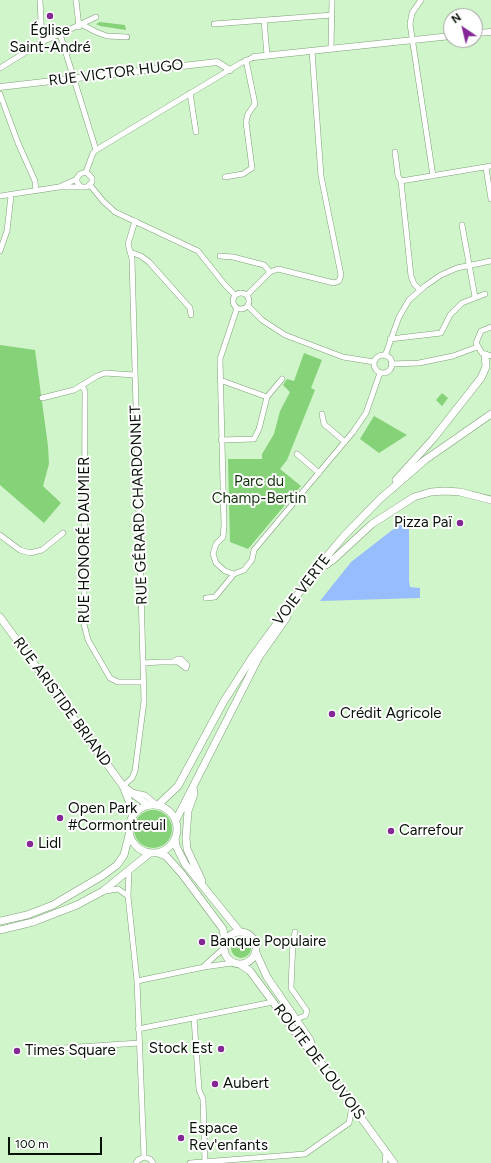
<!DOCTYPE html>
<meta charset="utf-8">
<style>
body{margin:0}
#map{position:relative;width:491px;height:1163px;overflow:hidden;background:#d1f5ca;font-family:Figtree,sans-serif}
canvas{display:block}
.north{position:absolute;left:443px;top:8px;width:40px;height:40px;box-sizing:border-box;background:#fff;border:1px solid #9ba09b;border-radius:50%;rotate:325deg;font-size:11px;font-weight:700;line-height:16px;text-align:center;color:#061205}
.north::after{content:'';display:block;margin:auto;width:14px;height:18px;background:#832894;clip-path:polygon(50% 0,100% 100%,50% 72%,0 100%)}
.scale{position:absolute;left:8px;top:1137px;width:94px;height:18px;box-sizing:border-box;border:2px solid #061205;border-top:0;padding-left:5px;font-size:12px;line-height:14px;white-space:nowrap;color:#061205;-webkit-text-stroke:3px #fff;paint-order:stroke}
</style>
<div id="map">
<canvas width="491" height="1163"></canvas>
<div class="north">N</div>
<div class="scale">100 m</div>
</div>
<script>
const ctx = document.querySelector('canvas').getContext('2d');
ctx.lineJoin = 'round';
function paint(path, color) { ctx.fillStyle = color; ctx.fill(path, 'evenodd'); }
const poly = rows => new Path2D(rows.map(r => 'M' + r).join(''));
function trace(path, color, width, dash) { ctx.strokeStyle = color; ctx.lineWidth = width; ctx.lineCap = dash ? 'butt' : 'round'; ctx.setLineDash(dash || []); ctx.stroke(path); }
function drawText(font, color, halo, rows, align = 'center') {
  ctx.font = font + ' Figtree,sans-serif'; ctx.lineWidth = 4; ctx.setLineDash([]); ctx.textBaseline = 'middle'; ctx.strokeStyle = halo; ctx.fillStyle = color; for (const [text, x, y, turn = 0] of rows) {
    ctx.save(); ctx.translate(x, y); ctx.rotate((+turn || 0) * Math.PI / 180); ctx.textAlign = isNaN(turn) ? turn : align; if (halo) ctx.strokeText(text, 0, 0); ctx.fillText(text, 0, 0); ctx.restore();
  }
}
paint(poly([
 [100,22,125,25,126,30,100,26,96,24],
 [0,345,35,350,48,446,49,464,43,486,61,503,44,523,0,485],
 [304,353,322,360,311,388,315,390,287,460,280,469,301,486,248,549,230,542,228,459,262,459,262,454,274,434,280,411,290,392,283,385,287,379,294,381],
 [442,393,448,398,442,406,436,400],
 [374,416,407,435,379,453,360,439],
 '134 829a19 19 0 1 1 38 0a19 19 0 1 1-38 0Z',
 '231 948a10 10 0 1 1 20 0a10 10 0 1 1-20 0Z'
]), '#85d278');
paint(poly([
 [409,517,409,580,410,587,420,588,420,598,320,601,351,562]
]), '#98bdfe');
const minor = poly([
 [40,0,42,42],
 [76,0,79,27],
 [421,0,412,13,410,24,433,176],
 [264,20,267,55],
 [214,24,332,15],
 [83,25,96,32,107,36,127,37],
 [60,34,96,17],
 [331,49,332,0],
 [0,68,42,42,60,34,96,150],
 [190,93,196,132],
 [0,94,18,143,35,181,36,191],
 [395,152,398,176,401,181,411,276,414,284,420,290],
 [486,168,491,199],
 [86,172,93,153,96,150,241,63,254,57],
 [225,177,243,174,252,168,246,122,248,114,255,104,246,60],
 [401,181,491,166],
 [90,185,103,201,115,212,198,251,225,285,235,295],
 [61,186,77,179],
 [0,196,59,187,87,187,92,182,92,178,86,172,80,174,77,178,77,182,81,187],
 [462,225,475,297],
 [0,251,7,231,11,196],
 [130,252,141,256,149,262,190,308,191,315],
 [220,256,233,257,264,265,270,272],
 '233 301a8 8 0 1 1 16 0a8 8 0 1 1-16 0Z',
 [247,295,270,272,278,269,334,283,339,281,341,275,321,176,312,51],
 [248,306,262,320,285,335,343,357,374,362],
 [491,327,481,331,476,343,482,353,491,356],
 [390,339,441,333,450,315,462,303,485,294],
 '374 364a9 9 0 1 1 18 0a9 9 0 1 1-18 0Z',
 [385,356,399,317,409,300,425,286,441,275,457,268,491,261],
 [391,364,419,363,453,356,477,347],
 [220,380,267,397],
 [82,386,85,391,84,624,88,640,110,678,118,682,144,682],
 [42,398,74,390,97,376,105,373,134,375],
 [322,414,324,424,345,442],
 [221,440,254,439,259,429,267,397,282,379],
 [297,454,319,473],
 [0,535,20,550,30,553,42,550,63,533],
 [234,574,225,571,216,563,213,554,216,544,223,537,224,526,220,359,237,308],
 [206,598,215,597,234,574,244,570,252,560,254,550,353,432,366,413,380,373],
 [144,663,160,662,178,662,186,668,187,665,181,659,178,659,173,662],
 [123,786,132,778,135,771,144,701,132,259,128,244,135,221],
 [132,792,145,795,156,804],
 [129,869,128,896,137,981,144,1157],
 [106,891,118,889,128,896],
 [295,932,293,940,291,988,307,1011,305,1016,296,1019],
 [204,966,224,948],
 [137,981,204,967,232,963],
 [194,1018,199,1090,203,1099,205,1162],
 [138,1029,273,1002],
 [48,1049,139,1043],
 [136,1163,138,1160,144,1157,150,1159,153,1163],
 [190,1163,305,1154,349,1123,352,1107],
 [385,1163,386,1152]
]);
const tertiary = poly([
 [475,33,491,32],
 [254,57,451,36],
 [0,87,217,62,230,70]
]);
const secondary = poly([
 [396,480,433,439,481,378,486,367,485,355],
 [326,565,334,559,372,524,414,497,431,492,445,491,460,492,491,500],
 [0,617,123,786,129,801,132,815],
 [124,787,148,805],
 [193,787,194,794,188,811,186,838,187,849,202,881],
 '129 829a24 24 0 1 1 48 0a24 24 0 1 1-48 0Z',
 [158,805,178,786,224,701,253,656,318,567,343,537,380,499,425,460,491,414],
 [176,820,259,657,287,617],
 [175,839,176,846,185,864,240,932],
 [158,853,166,856,182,874,223,929,225,942],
 [0,921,27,915,53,905,102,876,117,865,124,855,129,835],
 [0,930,33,922,77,905,103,891,150,853],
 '224 948a16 16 0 1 1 32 0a16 16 0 1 1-32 0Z',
 [256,953,267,977,310,1040,314,1053],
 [241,965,250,971,304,1044,314,1053,394,1163]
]);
trace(minor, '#7e9f78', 6);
trace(tertiary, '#7e9f78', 7);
trace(secondary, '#7e9f78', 8);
trace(minor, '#fff', 5);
trace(tertiary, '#fff', 6);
trace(secondary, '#fff', 7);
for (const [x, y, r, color] of [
 [50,16,4,"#832894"],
 [460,523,4,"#832894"],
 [332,714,4,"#832894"],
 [60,818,4,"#832894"],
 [391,831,4,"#832894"],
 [30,844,4,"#832894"],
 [202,942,4,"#832894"],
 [221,1049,4,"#832894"],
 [17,1051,4,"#832894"],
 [215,1084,4,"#832894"],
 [181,1138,4,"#832894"]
]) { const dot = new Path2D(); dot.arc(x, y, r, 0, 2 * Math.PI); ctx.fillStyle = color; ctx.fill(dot); trace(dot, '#fff', 1.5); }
drawText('15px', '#061205', '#fff', [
 ["Église",50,31,"center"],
 ["Saint-André",50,48,"center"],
 ["Pizza Paï",452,523,"right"],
 ["Crédit Agricole",340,714],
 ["Open Park",68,809],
 ["#Cormontreuil",68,826],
 ["Carrefour",399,831],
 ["Lidl",38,844],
 ["Banque Populaire",210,942],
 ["Stock Est",213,1049,"right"],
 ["Times Square",25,1051],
 ["Aubert",223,1084],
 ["Espace",189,1129],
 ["Rev'enfants",189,1146]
], 'left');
drawText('15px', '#061205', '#fff', [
 ["RUE VICTOR HUGO",116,73,-7],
 ["RUE GÉRARD CHARDONNET",139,505,-92],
 ["RUE HONORÉ DAUMIER",85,540,-90],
 ["VOIE VERTE",302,590,-53],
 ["RUE ARISTIDE BRIAND",62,702,54],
 ["ROUTE DE LOUVOIS",319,1062,53]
]);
drawText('15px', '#12350c', '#fff', [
 ["Parc du",259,482],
 ["Champ-Bertin",259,499]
]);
</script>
